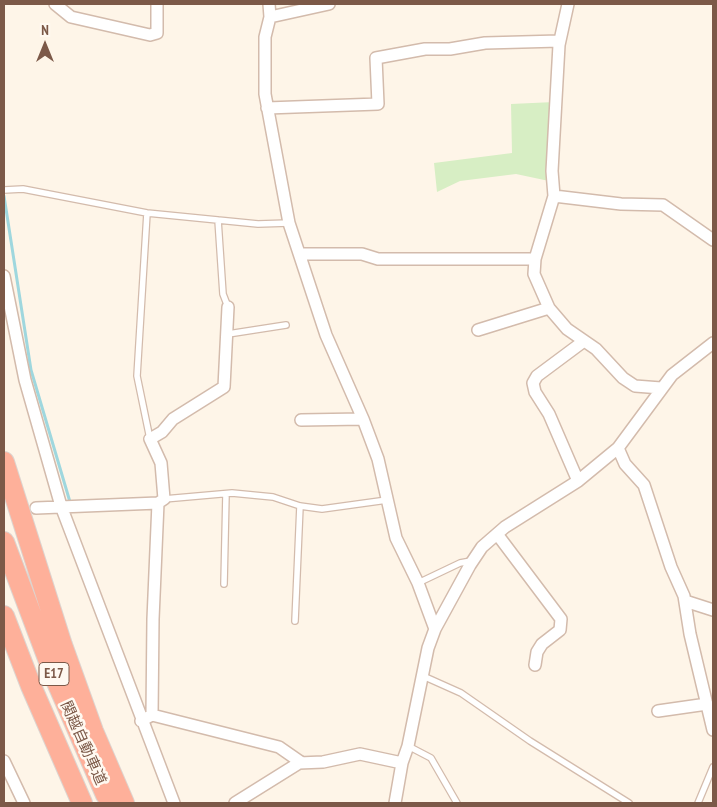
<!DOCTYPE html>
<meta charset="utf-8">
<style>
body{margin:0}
#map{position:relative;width:717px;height:807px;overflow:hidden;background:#fef5e8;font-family:"PT Sans Narrow",sans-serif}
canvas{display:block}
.frame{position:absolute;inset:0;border:5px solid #7c5948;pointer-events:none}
.north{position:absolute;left:20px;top:20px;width:50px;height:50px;-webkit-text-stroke:4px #fff9f1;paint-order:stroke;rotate:0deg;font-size:14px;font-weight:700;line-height:20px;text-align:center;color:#7c5948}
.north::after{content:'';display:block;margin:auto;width:18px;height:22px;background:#7c5948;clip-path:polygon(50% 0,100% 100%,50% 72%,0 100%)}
</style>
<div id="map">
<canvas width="717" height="807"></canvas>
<div class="frame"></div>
<div class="north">N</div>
</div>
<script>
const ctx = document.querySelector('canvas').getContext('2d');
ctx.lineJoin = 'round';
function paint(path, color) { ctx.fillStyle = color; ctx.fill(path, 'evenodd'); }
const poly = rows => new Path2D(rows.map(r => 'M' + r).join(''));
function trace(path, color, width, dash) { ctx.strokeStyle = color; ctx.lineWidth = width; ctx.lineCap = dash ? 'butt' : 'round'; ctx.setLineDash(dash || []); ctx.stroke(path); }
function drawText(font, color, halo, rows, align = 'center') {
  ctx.font = font + ' "PT Sans Narrow","Noto Sans JP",sans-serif'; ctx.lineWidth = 5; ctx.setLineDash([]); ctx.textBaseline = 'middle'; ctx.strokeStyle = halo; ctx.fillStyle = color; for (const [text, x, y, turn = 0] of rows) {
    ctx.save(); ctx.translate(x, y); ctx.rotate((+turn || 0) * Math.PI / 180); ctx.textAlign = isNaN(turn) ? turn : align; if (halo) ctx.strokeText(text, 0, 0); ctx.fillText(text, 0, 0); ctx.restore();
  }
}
paint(poly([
 [554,102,549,181,516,174,460,181,437,192,434,163,512,153,511,104]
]), '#d7eec4');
trace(poly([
 [4,196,31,370,70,502]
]), '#9fd7de', 3);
const lane = poly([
 [4,190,23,189,147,213,258,224,289,223],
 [147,213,137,376,150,439],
 [218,220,223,294,228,307],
 [228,334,286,325],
 [164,499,232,493,273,497,300,506,322,509,387,500],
 [418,583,460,563,471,561],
 [224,584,226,494],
 [295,621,300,506],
 [423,676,461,693,530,741,629,803],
 [408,746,431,758,457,803],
 [698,803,713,767]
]);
const street = poly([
 [55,4,71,17,150,35,157,33,157,4],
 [269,4,270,17,265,37,265,94,289,223,326,335,363,419,378,459,396,538,418,583,435,629],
 [568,4,559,45,552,171,554,196,535,259,534,274,549,308,567,329,596,349,623,378,635,386,661,388],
 [270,17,329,4],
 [267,108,378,104,376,58,425,49,450,49,485,43,559,41],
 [554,196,621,204,663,205,713,240],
 [300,254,362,254,378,259,535,259],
 [4,276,25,380,61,506,174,803],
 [478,330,549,308],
 [301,420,363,419],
 [618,448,625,464,644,485,671,567,684,596,690,634,713,730],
 [578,481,549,414,535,392,533,383,537,376,584,341],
 [36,508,158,503,164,499,161,463,150,439,162,432,173,419,224,387,228,307],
 [497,534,561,619,560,630,542,644,537,652,535,665],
 [685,601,713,610],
 [658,711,707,704],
 [152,715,279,747,302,763],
 [141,721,152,715,153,619,158,503],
 [4,761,24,803],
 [235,803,299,763,323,762,360,754,402,763],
 [395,803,402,763,408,746,428,648,435,629,470,565,482,547,505,527,578,481,618,448,672,375,713,343]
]);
const highway = poly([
 [4,462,62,645,93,731,124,803],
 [4,542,56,680,106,795],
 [4,616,31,686,82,803]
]);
trace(lane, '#d3bbac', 8);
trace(street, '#d3bbac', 14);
trace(highway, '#ddd4cf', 22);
trace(lane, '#fff', 5.5);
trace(street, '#fff', 11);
trace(highway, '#feb09a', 20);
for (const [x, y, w] of [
 [54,674,30]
]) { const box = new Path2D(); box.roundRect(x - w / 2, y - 11.5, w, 23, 4); ctx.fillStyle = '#fff9f1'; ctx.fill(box); trace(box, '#7c5948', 1); }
drawText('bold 14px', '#7c5948', null, [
 ["E17",54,674]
]);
drawText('15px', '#7c5948', '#fff9f1', [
 ["関越自動車道",83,743,66]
]);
</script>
